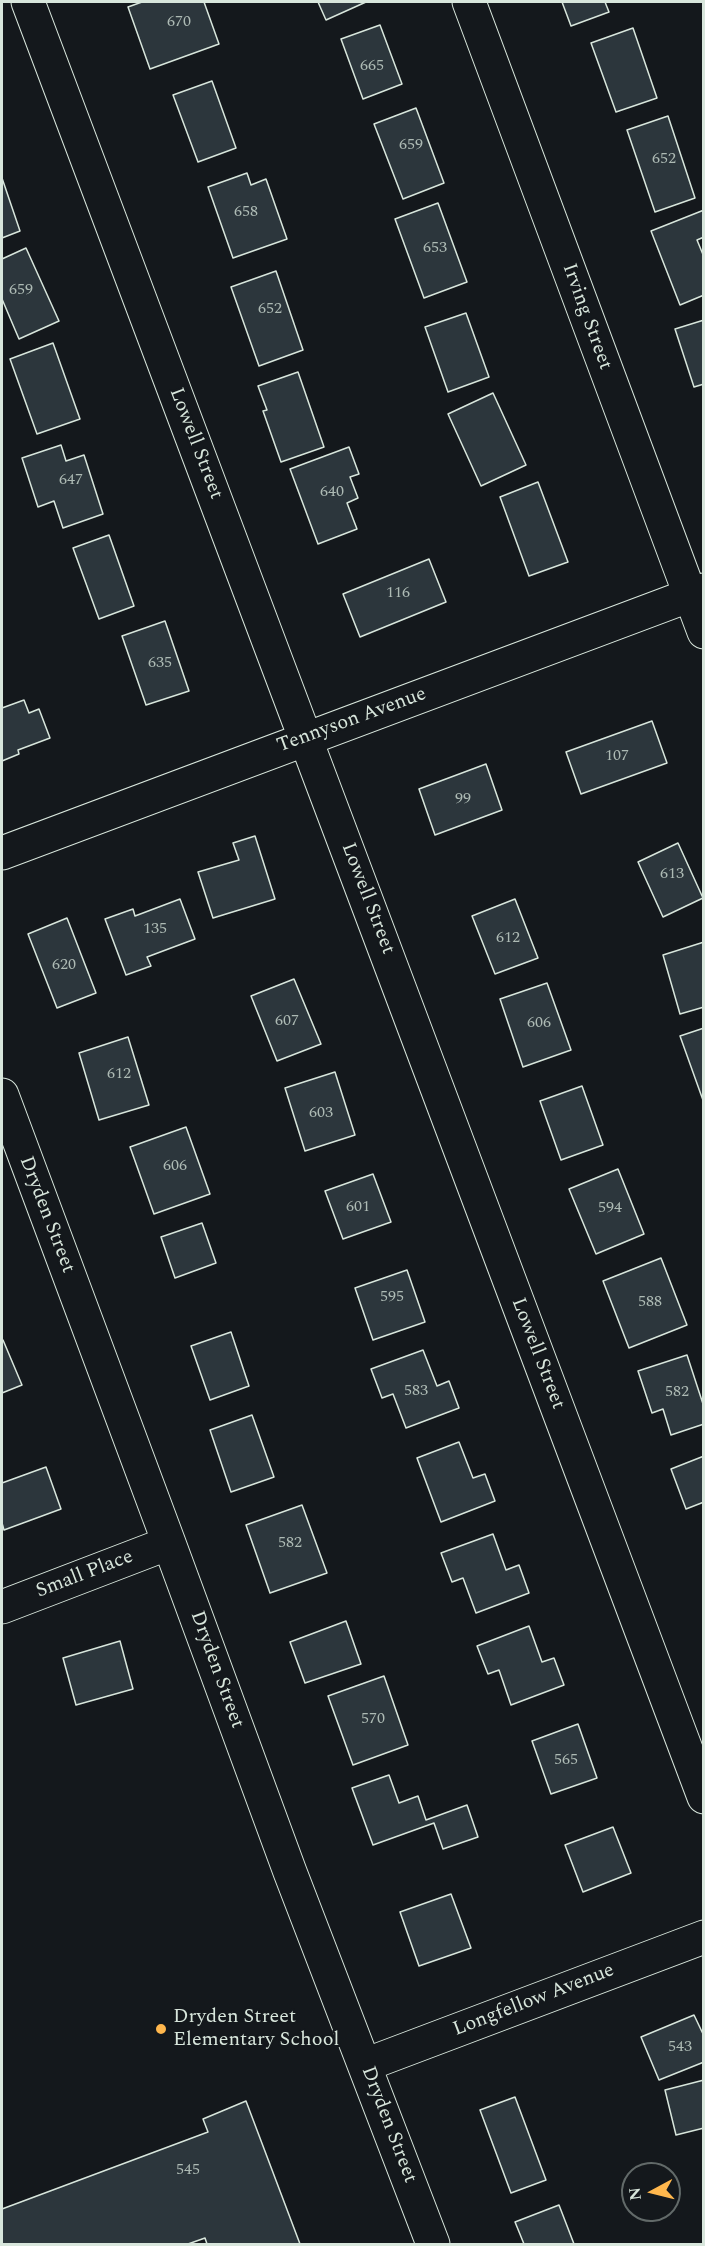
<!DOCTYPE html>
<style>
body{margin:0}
#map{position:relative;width:705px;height:2246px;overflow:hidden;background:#14181c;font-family:Spectral,serif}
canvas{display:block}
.frame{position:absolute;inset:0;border:3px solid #d8e6dc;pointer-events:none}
.north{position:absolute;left:621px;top:2162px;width:60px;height:60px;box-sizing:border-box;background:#14181c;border:2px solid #626a69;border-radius:50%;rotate:263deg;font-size:16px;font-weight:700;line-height:24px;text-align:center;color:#d8e6dc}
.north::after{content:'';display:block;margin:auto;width:21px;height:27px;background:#ffb74d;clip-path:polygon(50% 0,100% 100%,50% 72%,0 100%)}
</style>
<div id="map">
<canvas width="705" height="2246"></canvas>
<div class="frame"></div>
<div class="north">N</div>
</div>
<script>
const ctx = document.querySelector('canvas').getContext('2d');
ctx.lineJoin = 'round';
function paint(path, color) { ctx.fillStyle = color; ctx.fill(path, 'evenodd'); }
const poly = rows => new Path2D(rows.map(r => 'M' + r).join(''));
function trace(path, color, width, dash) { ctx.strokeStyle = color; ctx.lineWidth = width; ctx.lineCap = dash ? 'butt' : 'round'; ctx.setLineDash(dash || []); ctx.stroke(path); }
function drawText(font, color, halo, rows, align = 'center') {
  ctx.font = font + ' Spectral,serif'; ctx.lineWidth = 4.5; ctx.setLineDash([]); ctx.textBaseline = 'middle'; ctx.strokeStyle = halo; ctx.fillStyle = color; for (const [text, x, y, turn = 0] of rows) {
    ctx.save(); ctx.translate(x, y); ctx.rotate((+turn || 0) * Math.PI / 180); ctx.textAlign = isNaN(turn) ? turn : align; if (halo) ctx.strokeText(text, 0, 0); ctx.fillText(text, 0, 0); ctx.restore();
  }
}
const building = poly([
 [142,2,204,2,219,44,150,69,128,7,142,2],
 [318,2,366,2,326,20,318,2],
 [562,2,605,2,609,12,571,26,562,2],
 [380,25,402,84,363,99,341,39,380,25],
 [633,28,657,98,616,112,591,43,633,28],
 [212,81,236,148,198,162,173,95,212,81],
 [416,108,444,183,403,199,374,124,416,108],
 [668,116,695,198,655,212,627,130,668,116],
 [247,173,251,185,266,179,287,239,233,258,208,187,247,173],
 [2,178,20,231,2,238,2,178],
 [438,203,467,282,424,298,395,219,438,203],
 [704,210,704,237,697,240,704,257,704,295,680,305,651,231,704,210],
 [26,248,59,321,19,339,2,299,2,259,26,248],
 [276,271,303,350,259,366,231,287,276,271],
 [466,313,489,377,448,392,425,327,466,313],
 [704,320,704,384,694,387,675,329,704,320],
 [53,343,80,419,37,434,10,359,53,343],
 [298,372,324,447,281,462,263,411,267,410,258,386,298,372],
 [493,393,526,465,481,486,448,414,493,393],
 [61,445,66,461,84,455,103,514,63,528,54,501,38,507,22,458,61,445],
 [349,447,359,474,350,477,358,498,347,503,357,529,318,544,290,469,349,447],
 [538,482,568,562,529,576,500,497,538,482],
 [109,535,134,606,99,619,73,548,109,535],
 [429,559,446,602,360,637,343,594,429,559],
 [165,621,189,691,146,705,122,636,165,621],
 [24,700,29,713,39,709,50,738,18,750,19,754,2,761,2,708,24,700],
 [652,721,667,763,581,794,566,752,652,721],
 [486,764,502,810,435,835,419,789,486,764],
 [255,836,275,899,213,918,198,872,239,860,233,843,255,836],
 [678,843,703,898,663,917,638,862,678,843],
 [180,899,195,939,147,957,151,966,126,975,105,919,133,909,135,916,180,899],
 [515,899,538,958,495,974,472,916,515,899],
 [67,918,96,993,57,1008,28,934,67,918],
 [704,942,704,1007,680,1014,663,955,704,942],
 [294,979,321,1044,277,1061,251,996,294,979],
 [547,983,571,1050,523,1067,500,999,547,983],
 [704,1028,704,1103,680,1036,704,1028],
 [128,1037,149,1105,99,1120,79,1053,128,1037],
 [335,1072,355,1135,305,1151,285,1088,335,1072],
 [582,1086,603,1145,561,1160,540,1101,582,1086],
 [186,1127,210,1194,154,1214,130,1147,186,1127],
 [618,1169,644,1234,596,1254,569,1189,618,1169],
 [373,1174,391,1222,343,1239,325,1191,373,1174],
 [202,1223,216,1263,175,1278,161,1237,202,1223],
 [661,1258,687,1325,629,1348,603,1281,661,1258],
 [407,1270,425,1322,373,1340,355,1288,407,1270],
 [231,1332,249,1386,210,1400,191,1346,231,1332],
 [3,1340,22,1385,2,1393,2,1341,3,1340],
 [423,1350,437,1386,449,1381,459,1408,406,1428,393,1394,382,1398,371,1369,423,1350],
 [687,1355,704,1407,704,1424,671,1435,663,1409,652,1413,638,1371,687,1355],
 [252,1415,274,1477,231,1492,210,1430,252,1415],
 [459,1442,473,1478,485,1474,495,1501,441,1522,417,1458,459,1442],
 [704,1456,704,1502,686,1509,671,1469,704,1456],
 [46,1467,61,1509,4,1530,2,1523,2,1483,46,1467],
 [302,1505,327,1573,270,1593,246,1525,302,1505],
 [493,1534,506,1570,519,1565,529,1593,476,1613,463,1578,452,1582,441,1553,493,1534],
 [346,1621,361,1664,305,1683,290,1642,346,1621],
 [529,1626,542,1662,554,1658,564,1685,511,1705,499,1670,488,1674,477,1646,529,1626],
 [120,1641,133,1689,76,1705,63,1658,120,1641],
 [384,1676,408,1745,353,1765,328,1696,384,1676],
 [578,1724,597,1778,551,1794,532,1741,578,1724],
 [389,1775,399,1803,418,1796,426,1820,467,1805,478,1837,443,1849,434,1823,373,1845,352,1788,389,1775],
 [613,1827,631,1873,583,1892,565,1845,613,1827],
 [451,1894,471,1948,419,1966,400,1912,451,1894],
 [694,2015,704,2036,704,2062,659,2080,641,2037,694,2015],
 [704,2080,704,2128,676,2135,665,2090,704,2080],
 [515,2097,546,2180,511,2193,480,2110,515,2097],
 [246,2101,300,2244,207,2244,205,2238,188,2244,2,2244,2,2209,208,2132,203,2119,246,2101],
 [559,2205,574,2244,524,2244,515,2222,559,2205]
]);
paint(building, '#2c363c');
trace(building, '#d8e6dc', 1.5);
const minor = poly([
 [28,2,704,1797],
 [469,2,704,632],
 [2,853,704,590],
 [2,1095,169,1543,290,1872,433,2244],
 [2,1607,169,1543],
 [365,2065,704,1937]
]);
trace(minor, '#d8e6dc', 35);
trace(minor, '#14181c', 33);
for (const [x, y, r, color] of [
 [161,2029,6,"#ffb74d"]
]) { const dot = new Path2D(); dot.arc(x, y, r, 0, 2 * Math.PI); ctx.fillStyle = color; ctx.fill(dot); trace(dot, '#14181c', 2); }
drawText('16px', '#adbab4', null, [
 ["670",179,23],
 ["665",372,67],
 ["659",411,146],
 ["652",664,160],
 ["658",246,213],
 ["653",435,249],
 ["659",21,291],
 ["652",270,310],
 ["647",71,481],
 ["640",332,493],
 ["116",398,594],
 ["635",160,664],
 ["107",617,757],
 ["99",463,800],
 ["613",672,875],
 ["135",155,930],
 ["612",508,939],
 ["620",64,966],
 ["607",287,1022],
 ["606",539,1024],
 ["612",119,1075],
 ["603",321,1114],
 ["606",175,1167],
 ["601",358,1208],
 ["594",610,1209],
 ["595",392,1298],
 ["588",650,1303],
 ["583",416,1392],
 ["582",677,1393],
 ["582",290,1544],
 ["570",373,1720],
 ["565",566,1761],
 ["543",680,2048],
 ["545",188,2171]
]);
drawText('20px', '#d8e6dc', '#14181c', [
 ["Irving Street",586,317,70],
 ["Lowell Street",195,444,69],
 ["Tennyson Avenue",352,721,-20],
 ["Lowell Street",367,899,69],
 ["Dryden Street",46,1215,69],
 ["Lowell Street",537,1354,69],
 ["Small Place",85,1575,-21],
 ["Dryden Street",216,1670,70],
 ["Longfellow Avenue",534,2001,-21],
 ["Dryden Street",388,2125,69]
]);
drawText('20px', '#d8e6dc', '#14181c', [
 ["Dryden Street",173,2018],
 ["Elementary School",173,2041]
], 'left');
</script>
